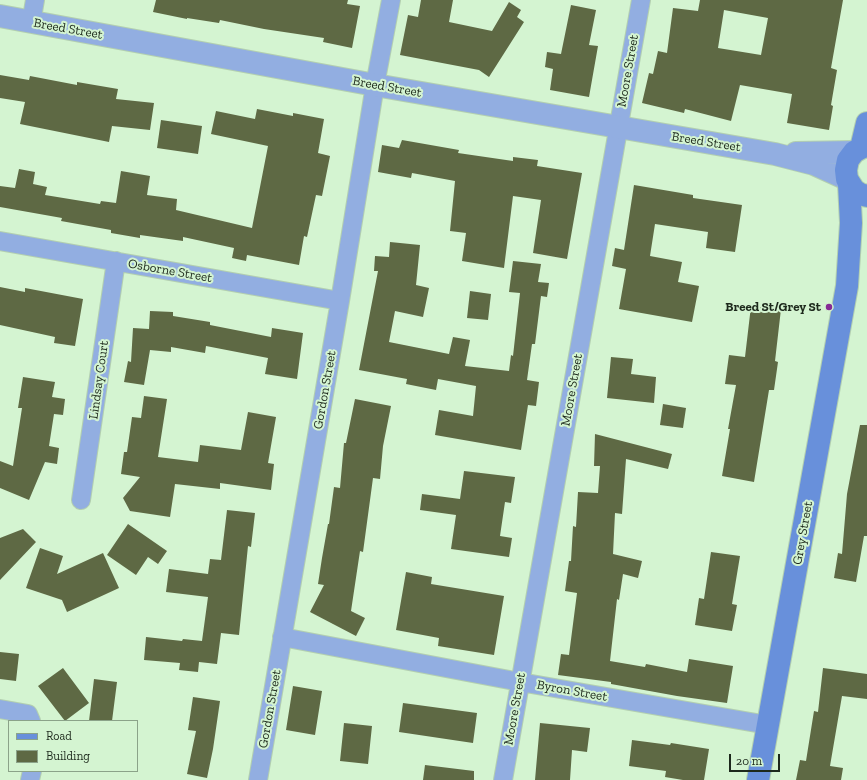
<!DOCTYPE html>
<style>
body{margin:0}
#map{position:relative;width:867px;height:780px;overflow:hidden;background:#d4f4d1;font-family:"Zilla Slab",serif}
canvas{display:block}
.legend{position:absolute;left:8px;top:720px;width:130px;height:52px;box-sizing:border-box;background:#d4f4d1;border:1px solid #8ba389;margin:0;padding:5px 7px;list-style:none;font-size:12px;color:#1d291c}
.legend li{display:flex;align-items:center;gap:8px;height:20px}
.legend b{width:20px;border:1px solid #8ba389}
.scale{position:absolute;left:729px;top:754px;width:51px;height:18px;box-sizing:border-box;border:2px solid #1d291c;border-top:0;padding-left:5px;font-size:12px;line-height:14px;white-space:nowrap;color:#1d291c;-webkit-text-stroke:3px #d4f4d1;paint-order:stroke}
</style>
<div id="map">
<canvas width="867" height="780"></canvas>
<ul class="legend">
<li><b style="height:5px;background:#6890db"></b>Road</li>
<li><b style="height:11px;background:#5e6944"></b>Building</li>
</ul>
<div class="scale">20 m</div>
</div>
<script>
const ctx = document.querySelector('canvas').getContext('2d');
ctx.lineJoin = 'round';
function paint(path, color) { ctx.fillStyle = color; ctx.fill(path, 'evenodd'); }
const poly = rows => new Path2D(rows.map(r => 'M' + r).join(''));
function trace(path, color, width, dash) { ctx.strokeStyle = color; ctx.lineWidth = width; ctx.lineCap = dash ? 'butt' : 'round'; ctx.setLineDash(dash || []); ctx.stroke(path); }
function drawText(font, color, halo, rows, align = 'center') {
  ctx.font = font + ' "Zilla Slab",serif'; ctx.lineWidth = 4; ctx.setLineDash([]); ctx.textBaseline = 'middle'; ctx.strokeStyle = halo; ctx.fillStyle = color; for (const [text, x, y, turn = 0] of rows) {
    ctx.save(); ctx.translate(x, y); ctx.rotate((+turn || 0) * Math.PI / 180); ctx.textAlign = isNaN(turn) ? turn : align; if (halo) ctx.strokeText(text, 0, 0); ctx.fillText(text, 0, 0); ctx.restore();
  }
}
paint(poly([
 [156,0,348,0,347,4,360,6,352,48,323,42,324,38,264,29,220,20,219,23,187,18,187,19,153,12],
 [421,0,453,0,449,22,492,31,509,2,521,10,517,17,524,22,489,77,479,70,400,55,408,15,418,17],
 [700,0,843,0,831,68,837,70,831,105,833,106,829,130,787,123,792,94,740,85,731,121,685,109,684,113,642,103,649,73,653,74,658,51,667,53,673,8,698,11],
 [724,10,768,18,761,55,718,48],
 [571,5,596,10,589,45,598,46,589,97,550,90,553,69,545,67,547,52,561,54],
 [0,75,29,80,30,76,77,85,77,82,118,89,116,99,154,103,150,130,112,126,109,142,20,124,25,102,0,98],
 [257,109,293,116,293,113,324,119,318,153,330,156,322,196,316,195,307,237,304,236,299,265,247,255,246,261,232,258,234,248,183,237,183,241,140,235,140,238,111,233,111,230,61,221,62,218,0,207,0,186,15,188,19,169,35,172,33,184,47,187,45,195,100,204,101,201,116,203,121,171,150,176,147,195,177,199,176,210,252,228,268,146,211,134,216,111,255,119],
 [161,120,202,126,198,154,157,148],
 [402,140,459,150,458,153,513,161,513,157,538,160,537,166,582,173,567,259,533,253,541,200,513,196,504,268,462,261,466,233,450,231,455,181,412,173,411,178,378,172,382,145,399,148],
 [634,185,693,195,693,198,742,205,735,252,706,248,708,232,655,224,650,256,682,262,678,282,699,286,692,322,619,309,626,269,612,266,615,248,624,250],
 [390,242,420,245,416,285,429,288,423,317,395,311,389,342,449,354,453,337,470,340,465,366,509,371,511,355,513,356,520,293,509,292,513,261,541,264,538,282,549,283,547,297,541,296,535,344,532,344,527,380,539,382,536,406,528,405,521,450,435,435,439,410,473,416,476,386,438,379,436,390,406,384,407,379,359,370,378,271,374,271,375,256,389,257],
 [0,287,25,292,25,288,83,299,75,346,54,343,55,337,0,325],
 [470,291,491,294,488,320,467,318],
 [751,306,781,309,775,361,778,362,774,390,769,390,754,482,722,476,730,429,728,429,736,385,725,384,729,355,745,357],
 [150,311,173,312,173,316,210,322,210,325,271,337,272,328,303,333,297,379,265,374,268,358,206,346,205,353,171,347,171,352,150,350,144,385,124,382,128,361,131,362,133,328,149,329],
 [611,357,633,359,631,374,656,377,654,403,607,398],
 [23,377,55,382,52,397,65,399,63,415,54,414,49,446,59,448,57,464,45,462,29,500,0,488,0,461,13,466,22,408,18,408],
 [144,396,167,399,158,457,198,462,200,445,241,450,248,412,276,417,268,463,274,464,271,490,220,483,220,489,175,484,170,517,130,511,123,498,140,477,121,474,124,452,127,452,132,417,141,418],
 [355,399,391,406,383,446,380,479,373,478,363,552,360,551,351,611,365,618,356,636,310,612,324,585,318,584,322,558,328,524,329,524,334,487,340,488,344,443,346,443],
 [663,404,686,408,683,428,660,425],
 [860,425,867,425,867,536,864,536,856,582,834,578,838,553,842,554,847,494],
 [595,434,672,454,668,469,626,459,622,514,615,513,613,554,642,561,638,578,623,574,619,600,617,599,610,661,645,667,646,664,687,672,689,659,733,666,727,703,677,696,611,684,611,682,558,675,561,654,569,655,577,593,565,591,569,561,571,561,573,526,576,527,578,492,598,493,600,466,594,466],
 [464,471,515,477,511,503,505,502,500,536,512,538,509,557,451,549,456,515,420,510,422,494,460,499],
 [227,510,255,513,251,547,248,546,239,635,221,633,217,664,199,662,198,672,179,670,180,663,144,660,146,637,182,641,183,639,202,641,208,597,166,592,169,569,208,574,210,559,221,560],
 [128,524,167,551,158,564,148,557,136,575,107,555],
 [23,529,36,542,0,580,0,538],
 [40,548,63,556,57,574,103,553,119,588,67,612,62,600,26,588],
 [711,552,740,556,732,604,737,605,732,631,695,625,699,598,704,599],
 [406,572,432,577,431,584,504,596,494,655,438,646,439,638,396,630],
 [0,652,19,654,16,681,0,679],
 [63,668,89,703,65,721,38,686],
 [823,668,867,674,867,699,842,696,830,766,843,768,841,780,796,780,800,760,806,761,814,711,818,712],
 [94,679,117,682,112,721,89,721],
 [293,686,322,691,315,735,286,730],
 [193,697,220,701,213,749,207,778,187,774,196,731,188,730],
 [403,703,477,713,473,743,399,732],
 [344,723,372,726,368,764,340,761],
 [540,723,590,728,587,752,572,750,570,780,535,780],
 [632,740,670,745,671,743,709,749,704,780,683,780,665,777,666,771,629,766],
 [425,765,474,771,474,780,423,780]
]), '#5e6944');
const minor = poly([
 [31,23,35,0],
 [0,241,340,301],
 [81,500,116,261],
 [282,637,520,682,768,725],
 [0,709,28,714,31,721],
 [30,780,32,771],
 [258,780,340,301,375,85,391,0],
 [503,780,641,0]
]);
const tertiary = poly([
 [0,16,375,85,775,154,814,164,847,179],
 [796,153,854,152]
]);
const secondary = poly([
 [867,146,861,148,854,152,848,160,846,170,847,179,854,190,860,194,867,196],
 [861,148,867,123],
 [758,780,847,286,851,223,849,184]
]);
trace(minor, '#b3cfb0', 20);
trace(tertiary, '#b3cfb0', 24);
trace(secondary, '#b3cfb0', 24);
trace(minor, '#92aee1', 18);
trace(tertiary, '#92aee1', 22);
trace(secondary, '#6890db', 22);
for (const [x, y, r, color] of [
 [829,307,4,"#872a95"]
]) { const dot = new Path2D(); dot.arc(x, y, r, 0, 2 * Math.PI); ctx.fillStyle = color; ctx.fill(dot); trace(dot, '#d4f4d1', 1.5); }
drawText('13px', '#1d291c', '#d4f4d1', [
 ["Breed Street",68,29,10],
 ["Moore Street",628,71,-80],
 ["Breed Street",387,87,10],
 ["Breed Street",706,142,9],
 ["Osborne Street",170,271,10],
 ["Lindsay Court",99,380,-82],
 ["Gordon Street",325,390,-80],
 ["Moore Street",572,390,-80],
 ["Grey Street",803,533,-80],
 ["Byron Street",572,691,10],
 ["Gordon Street",270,709,-80],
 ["Moore Street",515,709,-80]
]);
drawText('bold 13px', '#1d291c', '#d4f4d1', [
 ["Breed St/Grey St",821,307]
], 'right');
</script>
